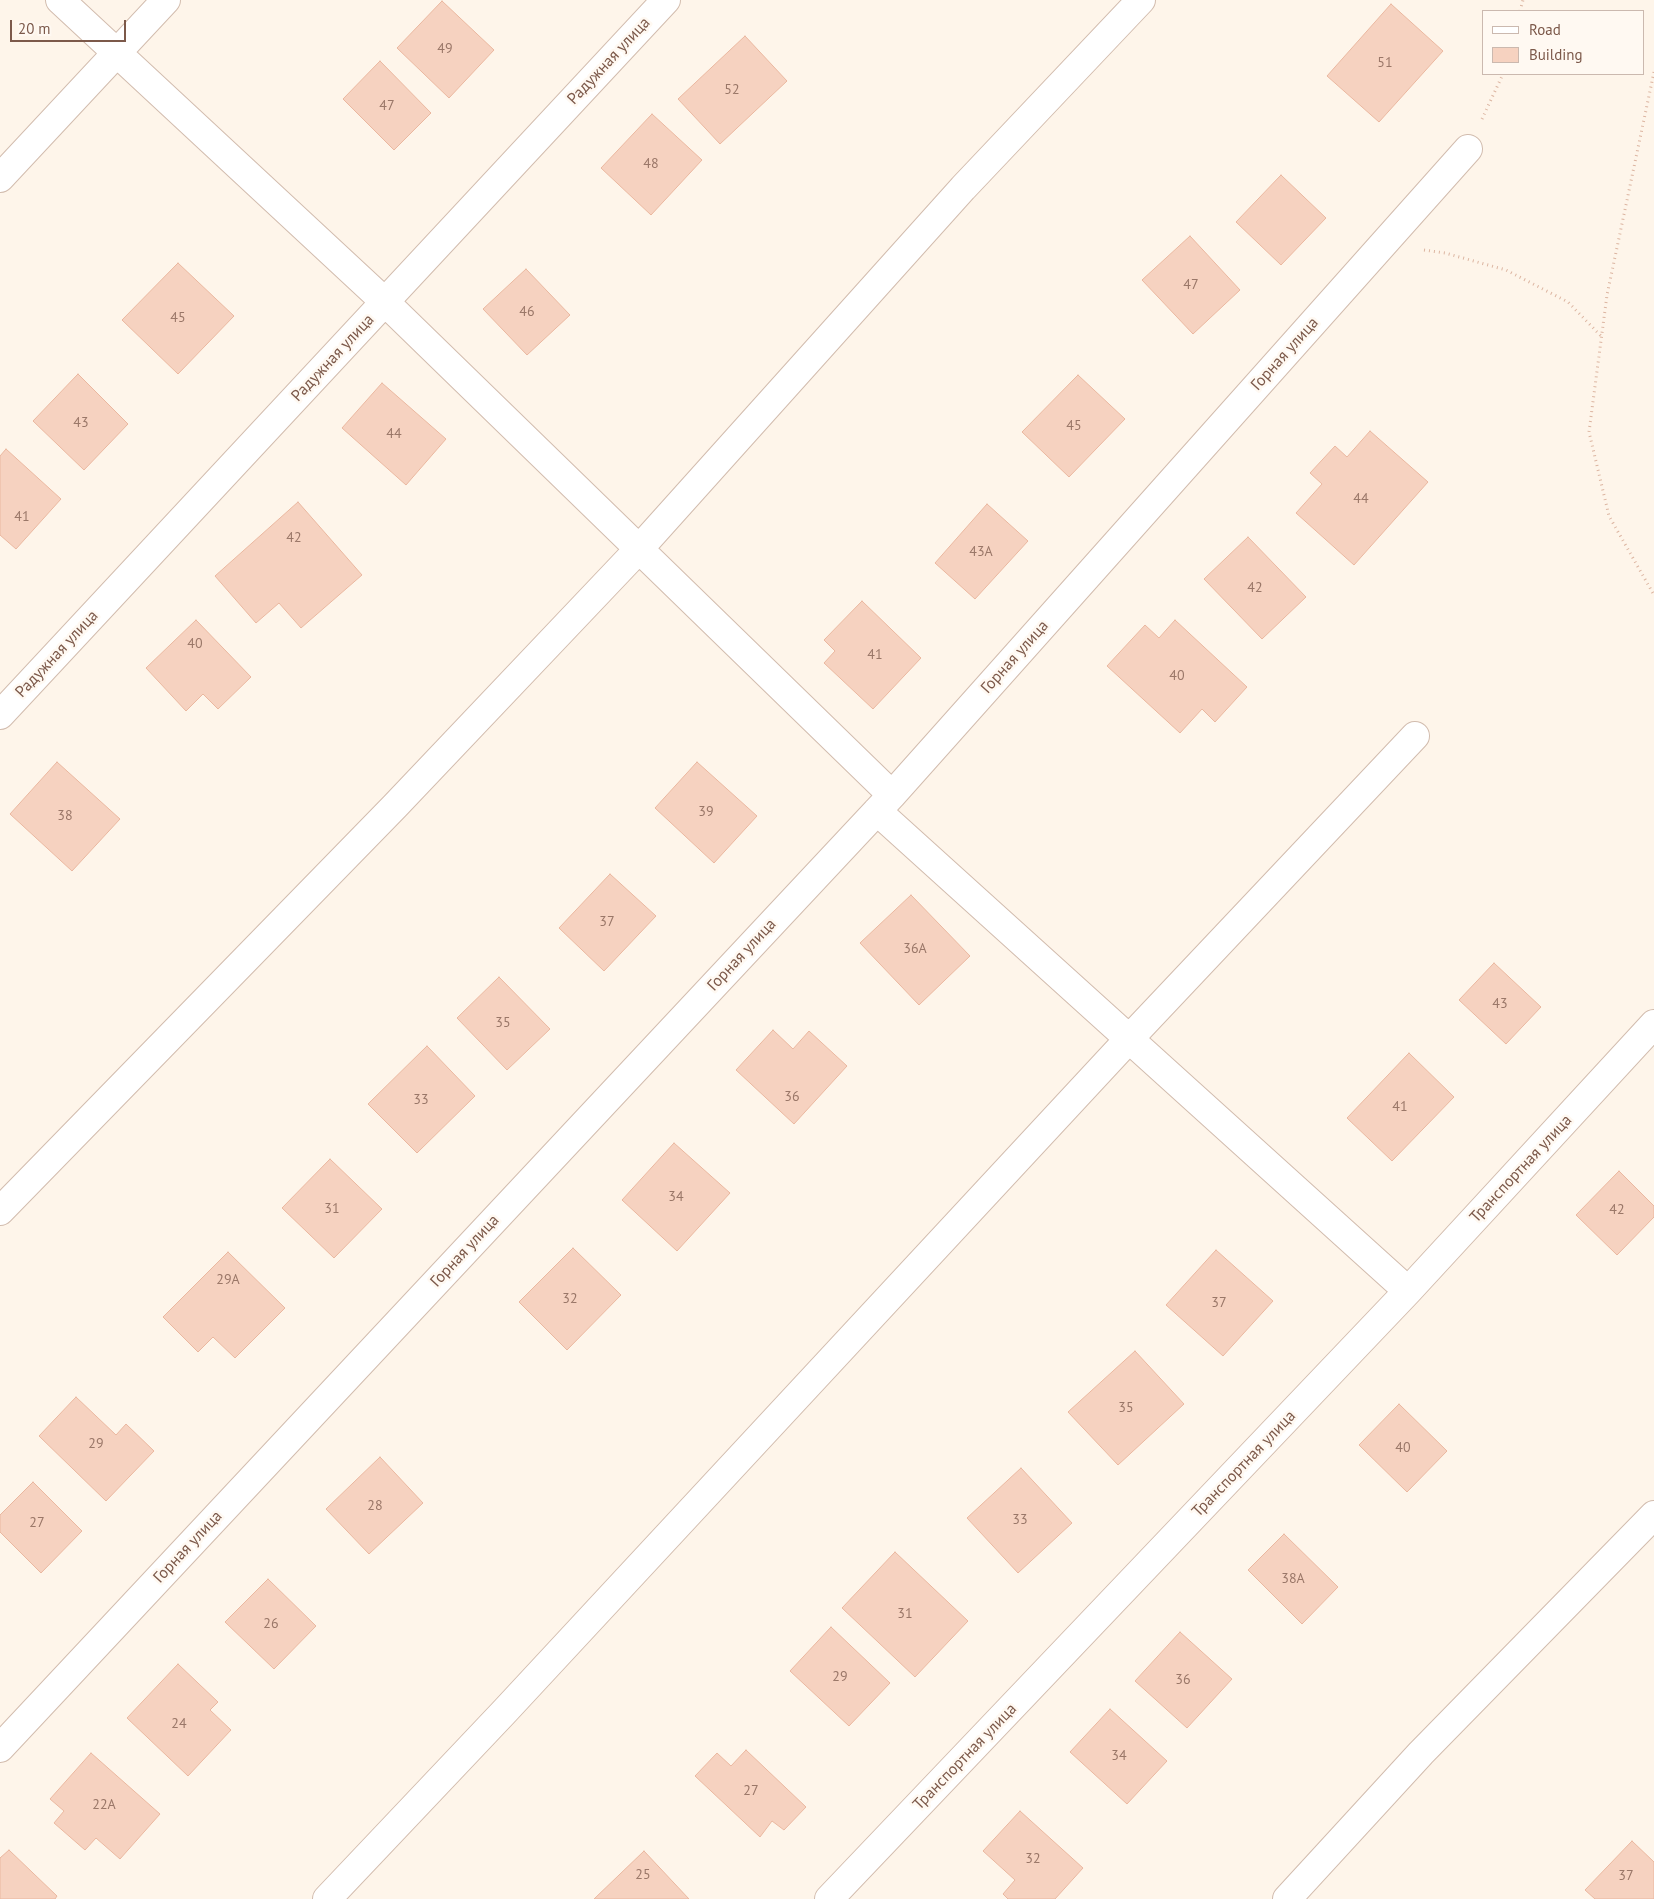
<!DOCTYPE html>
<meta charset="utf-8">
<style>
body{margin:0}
#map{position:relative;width:1654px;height:1899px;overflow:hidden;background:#fef5ea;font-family:"PT Sans",sans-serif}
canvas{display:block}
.legend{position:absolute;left:1482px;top:10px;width:162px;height:65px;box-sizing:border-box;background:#fff9f2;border:1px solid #cbb9af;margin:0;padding:6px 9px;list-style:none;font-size:15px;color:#7c594a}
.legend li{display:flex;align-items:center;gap:10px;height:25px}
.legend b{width:25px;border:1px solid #cbb9af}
.scale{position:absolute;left:10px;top:20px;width:116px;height:22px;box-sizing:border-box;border:2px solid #7c594a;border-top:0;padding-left:6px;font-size:15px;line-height:18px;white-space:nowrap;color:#7c594a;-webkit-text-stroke:4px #fff9f2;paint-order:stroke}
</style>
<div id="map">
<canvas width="1654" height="1899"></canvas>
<ul class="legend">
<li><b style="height:6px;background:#fff"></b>Road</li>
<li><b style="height:14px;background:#f6d2c0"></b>Building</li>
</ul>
<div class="scale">20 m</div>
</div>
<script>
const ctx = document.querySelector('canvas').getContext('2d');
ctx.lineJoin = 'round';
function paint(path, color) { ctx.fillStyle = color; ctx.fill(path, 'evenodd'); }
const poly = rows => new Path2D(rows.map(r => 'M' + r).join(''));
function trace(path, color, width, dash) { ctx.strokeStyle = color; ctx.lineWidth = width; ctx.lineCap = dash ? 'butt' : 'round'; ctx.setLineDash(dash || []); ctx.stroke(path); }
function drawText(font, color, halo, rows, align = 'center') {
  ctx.font = font + ' "PT Sans",sans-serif'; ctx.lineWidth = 5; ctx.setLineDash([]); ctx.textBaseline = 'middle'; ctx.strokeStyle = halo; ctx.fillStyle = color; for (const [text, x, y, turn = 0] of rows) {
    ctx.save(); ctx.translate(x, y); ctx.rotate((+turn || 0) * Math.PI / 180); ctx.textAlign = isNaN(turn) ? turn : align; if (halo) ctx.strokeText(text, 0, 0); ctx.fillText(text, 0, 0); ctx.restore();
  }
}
const building = poly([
 [442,1,494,50,449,98,397,48,442,1],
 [1391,4,1443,51,1379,122,1327,76,1391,4],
 [745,36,787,81,720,144,678,99,745,36],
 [380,61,431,113,394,150,343,99,380,61],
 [652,114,702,160,651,215,601,168,652,114],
 [1281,175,1326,218,1281,265,1236,222,1281,175],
 [1190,236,1240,290,1193,334,1142,280,1190,236],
 [178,263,234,316,178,374,122,320,178,263],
 [526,269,570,315,527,355,483,309,526,269],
 [78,374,128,424,84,470,33,421,78,374],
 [1078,375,1125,419,1069,477,1022,432,1078,375],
 [382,383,446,439,406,485,342,428,382,383],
 [1370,431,1428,482,1354,565,1296,513,1322,484,1310,473,1335,446,1347,457,1370,431],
 [6,449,61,499,16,549,0,535,0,456,6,449],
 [298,502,362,575,301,628,279,603,256,623,215,576,298,502],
 [987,504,1028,541,975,599,935,563,987,504],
 [1248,537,1306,597,1262,639,1204,579,1248,537],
 [862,601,921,658,873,709,824,663,835,651,824,640,862,601],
 [196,620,251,677,218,709,203,694,186,711,146,668,196,620],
 [1175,620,1247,687,1215,722,1202,709,1180,733,1107,666,1145,625,1159,638,1175,620],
 [57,762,120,819,72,871,10,814,57,762],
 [697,762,757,816,714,863,655,808,697,762],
 [610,874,656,916,604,971,559,928,610,874],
 [911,895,970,956,919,1005,860,943,911,895],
 [1494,963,1541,1007,1506,1044,1459,1000,1494,963],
 [499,977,550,1029,507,1070,457,1018,499,977],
 [773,1030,793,1049,809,1031,847,1066,794,1124,736,1070,773,1030],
 [427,1046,475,1096,417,1153,368,1104,427,1046],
 [1409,1053,1454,1097,1392,1161,1347,1118,1409,1053],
 [674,1143,730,1193,677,1251,622,1200,674,1143],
 [330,1159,382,1209,334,1258,282,1208,330,1159],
 [1619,1171,1654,1206,1654,1217,1617,1255,1576,1215,1619,1171],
 [573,1248,621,1295,567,1350,519,1302,573,1248],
 [1216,1250,1273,1301,1223,1356,1166,1305,1216,1250],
 [228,1252,285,1308,235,1358,213,1337,198,1352,163,1317,228,1252],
 [1135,1351,1184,1404,1118,1465,1068,1412,1135,1351],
 [76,1397,116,1435,126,1424,154,1451,106,1501,39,1436,76,1397],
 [1399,1404,1447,1451,1407,1492,1359,1445,1399,1404],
 [380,1457,423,1503,369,1554,326,1509,380,1457],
 [1021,1468,1072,1523,1018,1573,967,1518,1021,1468],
 [33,1482,82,1531,41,1573,0,1532,0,1515,33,1482],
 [1284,1534,1338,1587,1302,1624,1248,1570,1284,1534],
 [895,1552,968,1621,915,1677,842,1608,895,1552],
 [268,1579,316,1626,274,1669,225,1622,268,1579],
 [831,1627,890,1683,849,1726,790,1671,831,1627],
 [1180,1632,1232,1679,1187,1728,1135,1681,1180,1632],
 [178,1664,218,1702,210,1710,231,1730,188,1776,127,1718,178,1664],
 [1110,1709,1167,1761,1127,1804,1070,1752,1110,1709],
 [746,1750,806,1807,784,1830,772,1821,760,1837,695,1776,717,1753,731,1766,746,1750],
 [91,1753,160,1814,120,1859,96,1838,85,1850,54,1823,64,1811,50,1799,91,1753],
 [1020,1811,1083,1868,1055,1899,1008,1899,1003,1894,1015,1880,983,1851,1020,1811],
 [1632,1841,1654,1862,1654,1899,1595,1899,1585,1890,1632,1841],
 [9,1850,57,1896,55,1899,0,1899,0,1858,9,1850],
 [644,1851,689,1899,594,1899,644,1851]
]);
paint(building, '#f6d2c0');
trace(building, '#eab79f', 1);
const minor = poly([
 [60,0,385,302,892,795],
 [0,178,166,0],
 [0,715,666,0],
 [877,811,1408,1291],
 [0,1211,395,806,639,549,963,188,1141,0],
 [0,1748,892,795,1468,149],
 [327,1899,505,1711,1129,1039,1415,736],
 [829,1899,1408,1291,1654,1024],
 [1287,1899,1421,1753,1654,1515]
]);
trace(minor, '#d2bcae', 30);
trace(poly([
 [1520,11,1523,0],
 [1654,72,1607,295,1589,432,1609,516,1654,595],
 [1482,119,1503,74],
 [1424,250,1445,253,1506,270,1568,302,1601,336]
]), '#dcb5a1', 3, [1, 4]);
trace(minor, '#fff', 28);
drawText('14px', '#9a7768', null, [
 ["49",445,49],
 ["51",1385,63],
 ["52",732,90],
 ["47",387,106],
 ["48",651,164],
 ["47",1191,285],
 ["46",527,312],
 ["45",178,318],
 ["43",81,423],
 ["45",1074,426],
 ["44",394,434],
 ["44",1361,499],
 ["41",22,517],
 ["42",294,538],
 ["43А",981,552],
 ["42",1255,588],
 ["40",195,644],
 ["41",875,655],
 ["40",1177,676],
 ["39",706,812],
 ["38",65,816],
 ["37",607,922],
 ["36А",915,949],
 ["43",1500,1004],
 ["35",503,1023],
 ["36",792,1097],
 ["33",421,1100],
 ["41",1400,1107],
 ["34",676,1197],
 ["31",332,1209],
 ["42",1617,1210],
 ["29А",228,1280],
 ["32",570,1299],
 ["37",1219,1303],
 ["35",1126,1408],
 ["29",96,1444],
 ["40",1403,1448],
 ["28",375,1506],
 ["33",1020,1520],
 ["27",37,1523],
 ["38А",1293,1579],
 ["31",905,1614],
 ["26",271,1624],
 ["29",840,1677],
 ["36",1183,1680],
 ["24",179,1724],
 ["34",1119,1756],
 ["27",751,1791],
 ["22А",104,1805],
 ["32",1033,1859],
 ["25",643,1875],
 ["37",1626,1876]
]);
drawText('16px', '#7c594a', '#fff9f2', [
 ["Радужная улица",609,61,-47],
 ["Горная улица",1285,354,-48],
 ["Радужная улица",333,358,-47],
 ["Радужная улица",57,654,-47],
 ["Горная улица",1015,657,-48],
 ["Горная улица",742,955,-47],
 ["Транспортная улица",1521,1169,-47],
 ["Горная улица",465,1251,-47],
 ["Транспортная улица",1244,1464,-46],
 ["Горная улица",188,1547,-47],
 ["Транспортная улица",965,1757,-46]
]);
</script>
